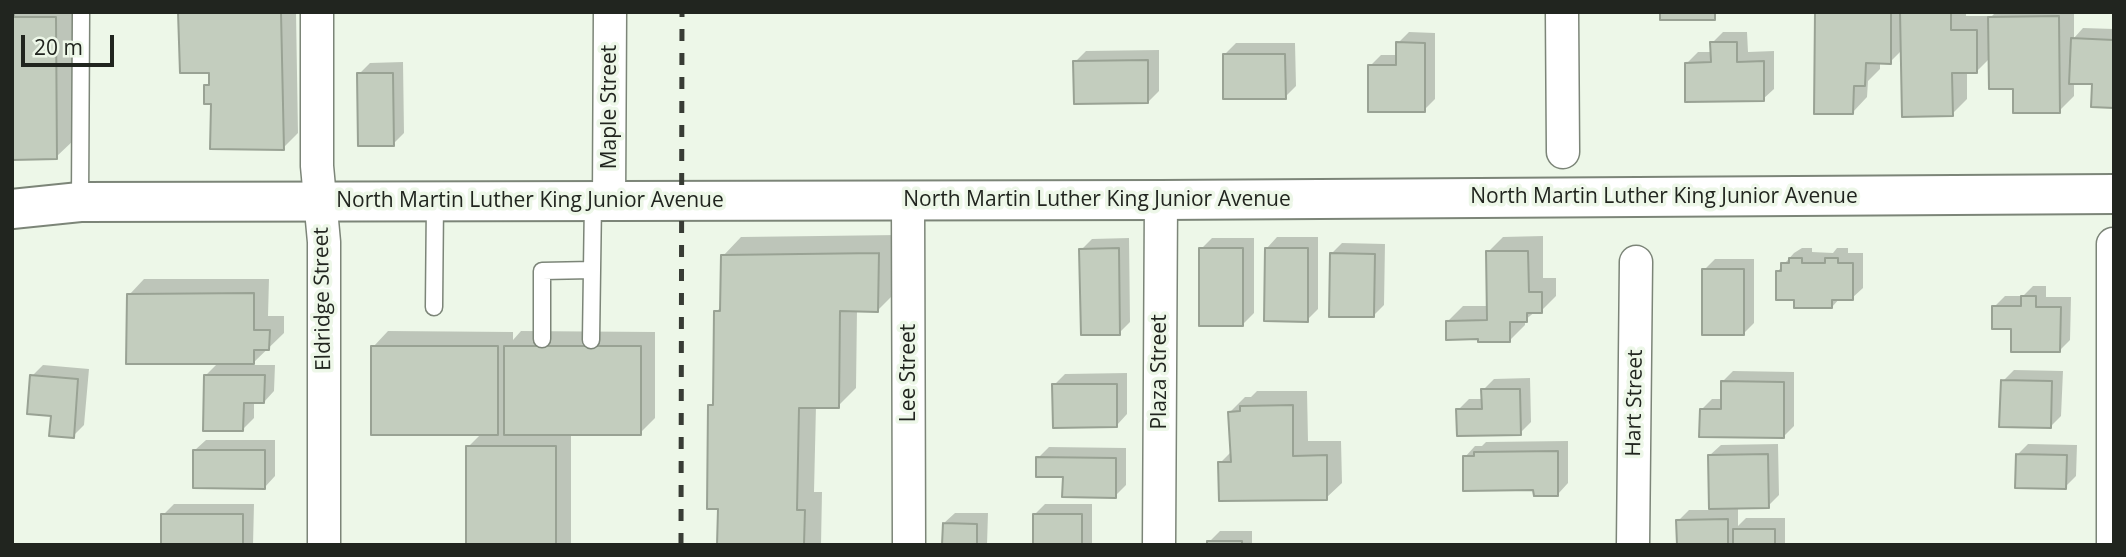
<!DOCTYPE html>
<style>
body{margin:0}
#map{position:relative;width:2126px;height:557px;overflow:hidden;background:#edf7e8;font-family:"Open Sans",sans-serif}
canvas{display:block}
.frame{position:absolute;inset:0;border:14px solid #21251f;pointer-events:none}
.scale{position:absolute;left:21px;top:35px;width:93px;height:32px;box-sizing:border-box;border:4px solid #21251f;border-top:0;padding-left:9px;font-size:21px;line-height:24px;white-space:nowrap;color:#21251f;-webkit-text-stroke:5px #edf7e8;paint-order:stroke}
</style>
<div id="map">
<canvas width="2126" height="557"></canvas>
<div class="frame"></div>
<div class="scale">20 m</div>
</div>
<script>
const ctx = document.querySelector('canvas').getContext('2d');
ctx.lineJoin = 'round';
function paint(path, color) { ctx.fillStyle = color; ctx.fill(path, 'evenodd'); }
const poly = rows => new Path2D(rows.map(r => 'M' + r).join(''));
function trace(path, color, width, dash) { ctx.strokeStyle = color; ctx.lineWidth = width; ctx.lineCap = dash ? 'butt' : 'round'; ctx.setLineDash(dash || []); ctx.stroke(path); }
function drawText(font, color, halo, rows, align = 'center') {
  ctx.font = font + ' "Open Sans",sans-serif'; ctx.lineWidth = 7; ctx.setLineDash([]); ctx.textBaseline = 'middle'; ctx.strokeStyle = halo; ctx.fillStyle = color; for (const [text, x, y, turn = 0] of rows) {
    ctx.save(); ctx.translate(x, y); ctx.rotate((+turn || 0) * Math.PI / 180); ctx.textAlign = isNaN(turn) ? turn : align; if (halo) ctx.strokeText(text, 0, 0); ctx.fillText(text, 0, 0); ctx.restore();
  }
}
paint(poly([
 [12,12,73,12,75,139,56,157],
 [180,12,296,12,298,133,283,148,212,103,206,86,211,81,211,71],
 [1817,12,1966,12,1966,16,1992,16,1996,12,2074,12,2074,38,2083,28,2114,29,2114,106,2094,83,2074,82,2074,96,2059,111,2014,88,1990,58,1977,71,1967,71,1967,99,1952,114,1903,49,1890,62,1880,62,1880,69,1868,81,1867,97,1852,113],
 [1409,32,1435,33,1435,99,1424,110,1370,66,1381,55,1398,55,1398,43],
 [1723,32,1747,32,1748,52,1774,51,1774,89,1763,99,1687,63,1698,52,1712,52,1712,43],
 [1236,43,1295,43,1296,86,1285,97,1225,54],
 [1159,50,1159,91,1148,102,1075,62,1086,51],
 [403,62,404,133,393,144,359,74,370,63],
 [897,235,896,292,878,310,857,310,856,388,838,406,816,406,814,492,822,492,821,545,719,545,719,507,710,406,715,400,716,312,722,306,723,256,741,237],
 [1543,236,1543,278,1556,278,1556,296,1541,311,1536,311,1525,320,1525,325,1510,340,1479,337,1448,321,1463,306,1489,306,1488,252,1503,237],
 [1277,237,1318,237,1318,309,1307,320,1267,248],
 [1129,238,1130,322,1119,333,1081,250,1092,239],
 [1212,238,1254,238,1254,313,1243,324,1201,249],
 [1342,243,1385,244,1384,305,1373,316,1331,254],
 [1802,248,1812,248,1812,252,1833,253,1837,248,1848,248,1848,253,1863,253,1863,288,1852,298,1840,298,1832,307,1796,298,1778,271,1794,253],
 [1715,259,1754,259,1754,323,1743,334,1704,270],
 [144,279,269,279,268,316,284,316,284,333,251,365,275,365,274,391,264,402,254,401,254,418,243,429,205,376,218,363,129,295],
 [2033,286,2046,286,2046,297,2071,297,2070,340,2059,351,2012,327,1994,307,2005,296,2023,296],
 [388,331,513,332,513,340,521,331,655,332,655,418,640,433,571,433,571,545,468,545,468,447,482,433,373,347],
 [43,365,89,369,84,425,73,436,53,415,32,376],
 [2014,370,2063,371,2061,416,2050,427,2003,381],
 [1733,371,1794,372,1794,426,1783,437,1701,410,1712,399,1722,399,1722,382],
 [1127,373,1127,414,1117,425,1054,385,1065,374],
 [1530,378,1531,422,1520,433,1458,410,1469,399,1483,399,1483,390,1494,379],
 [1257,391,1307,391,1308,441,1341,441,1342,483,1326,498,1220,463,1232,451,1230,412,1245,397,1251,397],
 [206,440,275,440,275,476,265,487,195,450],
 [1568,441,1568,483,1558,494,1534,488,1465,457,1475,446,1482,446,1486,442],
 [1778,444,1779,495,1768,506,1738,506,1738,526,1746,518,1785,518,1785,545,1679,545,1678,521,1689,510,1711,510,1710,455,1721,445],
 [2028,444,2077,445,2076,476,2065,487,2017,455],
 [1049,447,1126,448,1126,485,1115,496,1064,476,1038,458],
 [174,504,254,504,253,545,163,545,163,515],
 [1045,504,1092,504,1092,545,1034,545,1034,515],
 [955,513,988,513,987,545,944,545,944,523],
 [1220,531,1252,531,1252,545,1209,545,1209,542]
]), '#0003');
const building = poly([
 [12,12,14,12,14,17,56,17,57,159,12,160,12,12],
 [178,12,281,12,284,150,210,149,211,104,204,104,204,85,209,85,209,73,180,73,178,12],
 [1660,12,1715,12,1715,20,1660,20,1660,12],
 [1815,12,1891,12,1891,64,1866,63,1865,86,1854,86,1853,114,1814,114,1815,12],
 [1900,12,1951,12,1951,30,1977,30,1977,73,1952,73,1953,116,1902,117,1900,12],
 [2059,16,2060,113,2013,113,2013,89,1989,89,1988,17,2059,16],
 [2071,38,2114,40,2114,108,2091,107,2092,84,2069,84,2071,38],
 [1396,42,1425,43,1425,112,1368,112,1368,65,1396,65,1396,42],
 [1710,42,1737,42,1737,62,1764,61,1764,101,1685,102,1685,63,1711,62,1710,42],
 [1223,54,1285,54,1286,99,1223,99,1223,54],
 [1148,60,1148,103,1074,104,1073,61,1148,60],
 [357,73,393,73,394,146,358,146,357,73],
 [1119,248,1120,335,1081,335,1079,249,1119,248],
 [1199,248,1243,248,1243,326,1199,326,1199,248],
 [1265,248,1308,248,1308,322,1264,321,1265,248],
 [1486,251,1528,251,1529,292,1542,292,1542,313,1527,313,1527,322,1510,322,1510,342,1478,342,1478,339,1446,340,1446,321,1487,320,1486,251],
 [879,253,878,312,840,311,839,408,799,408,797,510,805,510,804,545,717,545,718,509,707,509,708,405,713,405,714,311,720,311,721,255,879,253],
 [1330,253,1375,254,1374,317,1329,317,1330,253],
 [1789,258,1802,258,1802,263,1825,263,1825,258,1838,258,1838,263,1853,263,1853,300,1832,300,1832,308,1794,308,1794,300,1776,300,1776,271,1781,271,1781,263,1789,263,1789,258],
 [1702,269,1744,269,1744,335,1702,335,1702,269],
 [254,293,254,330,270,330,269,350,254,350,254,364,126,364,127,294,254,293],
 [2021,296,2036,296,2036,307,2061,307,2060,352,2011,352,2011,329,1992,329,1992,306,2021,306,2021,296],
 [371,346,498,346,498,435,371,435,371,346],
 [504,346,641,346,641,435,504,435,504,346],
 [30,375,78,379,74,438,49,436,51,416,27,414,30,375],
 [204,375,265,375,264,403,244,403,243,431,203,431,204,375],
 [2001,380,2052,381,2051,428,1999,427,2001,380],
 [1721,381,1784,382,1784,438,1699,437,1700,409,1721,409,1721,381],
 [1052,384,1117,384,1117,427,1053,428,1052,384],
 [1481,389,1520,389,1521,435,1457,436,1456,409,1482,409,1481,389],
 [1293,405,1293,456,1327,455,1327,500,1219,501,1218,462,1231,462,1228,412,1240,411,1240,406,1293,405],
 [466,446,556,446,556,545,466,545,466,446],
 [193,450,265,450,265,489,193,488,193,450],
 [1558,451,1558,496,1534,496,1533,490,1463,491,1463,456,1474,456,1474,452,1558,451],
 [1768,454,1769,508,1709,509,1708,455,1768,454],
 [2016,454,2067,455,2066,489,2015,488,2016,454],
 [1036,457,1116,458,1116,498,1062,497,1063,477,1036,477,1036,457],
 [161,514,243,514,243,545,161,545,161,514],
 [1033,514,1082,514,1082,545,1033,545,1033,514],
 [1728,519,1728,545,1677,545,1676,520,1728,519],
 [943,523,977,524,977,545,942,545,943,523],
 [1733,529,1775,529,1775,545,1733,545,1733,529],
 [1207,541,1242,541,1242,545,1207,545,1207,541]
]);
paint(building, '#c3cdbe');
trace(building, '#99a294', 2);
const service = poly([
 [80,202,81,12],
 [434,307,435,201],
 [542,339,542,271,592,270],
 [591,340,593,201]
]);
const minor = poly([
 [317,12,317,166,324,242,324,545],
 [1562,12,1563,152],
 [908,200,909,545],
 [609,201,610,12],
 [1159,545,1161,200],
 [1633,545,1636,262],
 [2113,545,2113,244]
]);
const tertiary = poly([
 [12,209,80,202,1161,200,2114,194]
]);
trace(service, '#7c8578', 19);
trace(minor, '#7c8578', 35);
trace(tertiary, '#7c8578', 42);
trace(service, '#fff', 16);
trace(minor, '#fff', 32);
trace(tertiary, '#fff', 38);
trace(poly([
 [681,545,682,12]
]), '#383c35', 5, [12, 12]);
drawText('21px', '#21251f', '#edf7e8', [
 ["Maple Street",610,107,-90],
 ["North Martin Luther King Junior Avenue",1664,197],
 ["North Martin Luther King Junior Avenue",1097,200],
 ["North Martin Luther King Junior Avenue",530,201],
 ["Eldridge Street",323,299,-91],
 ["Plaza Street",1160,372,-90],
 ["Lee Street",909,373,-90],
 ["Hart Street",1635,403,-89]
]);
</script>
